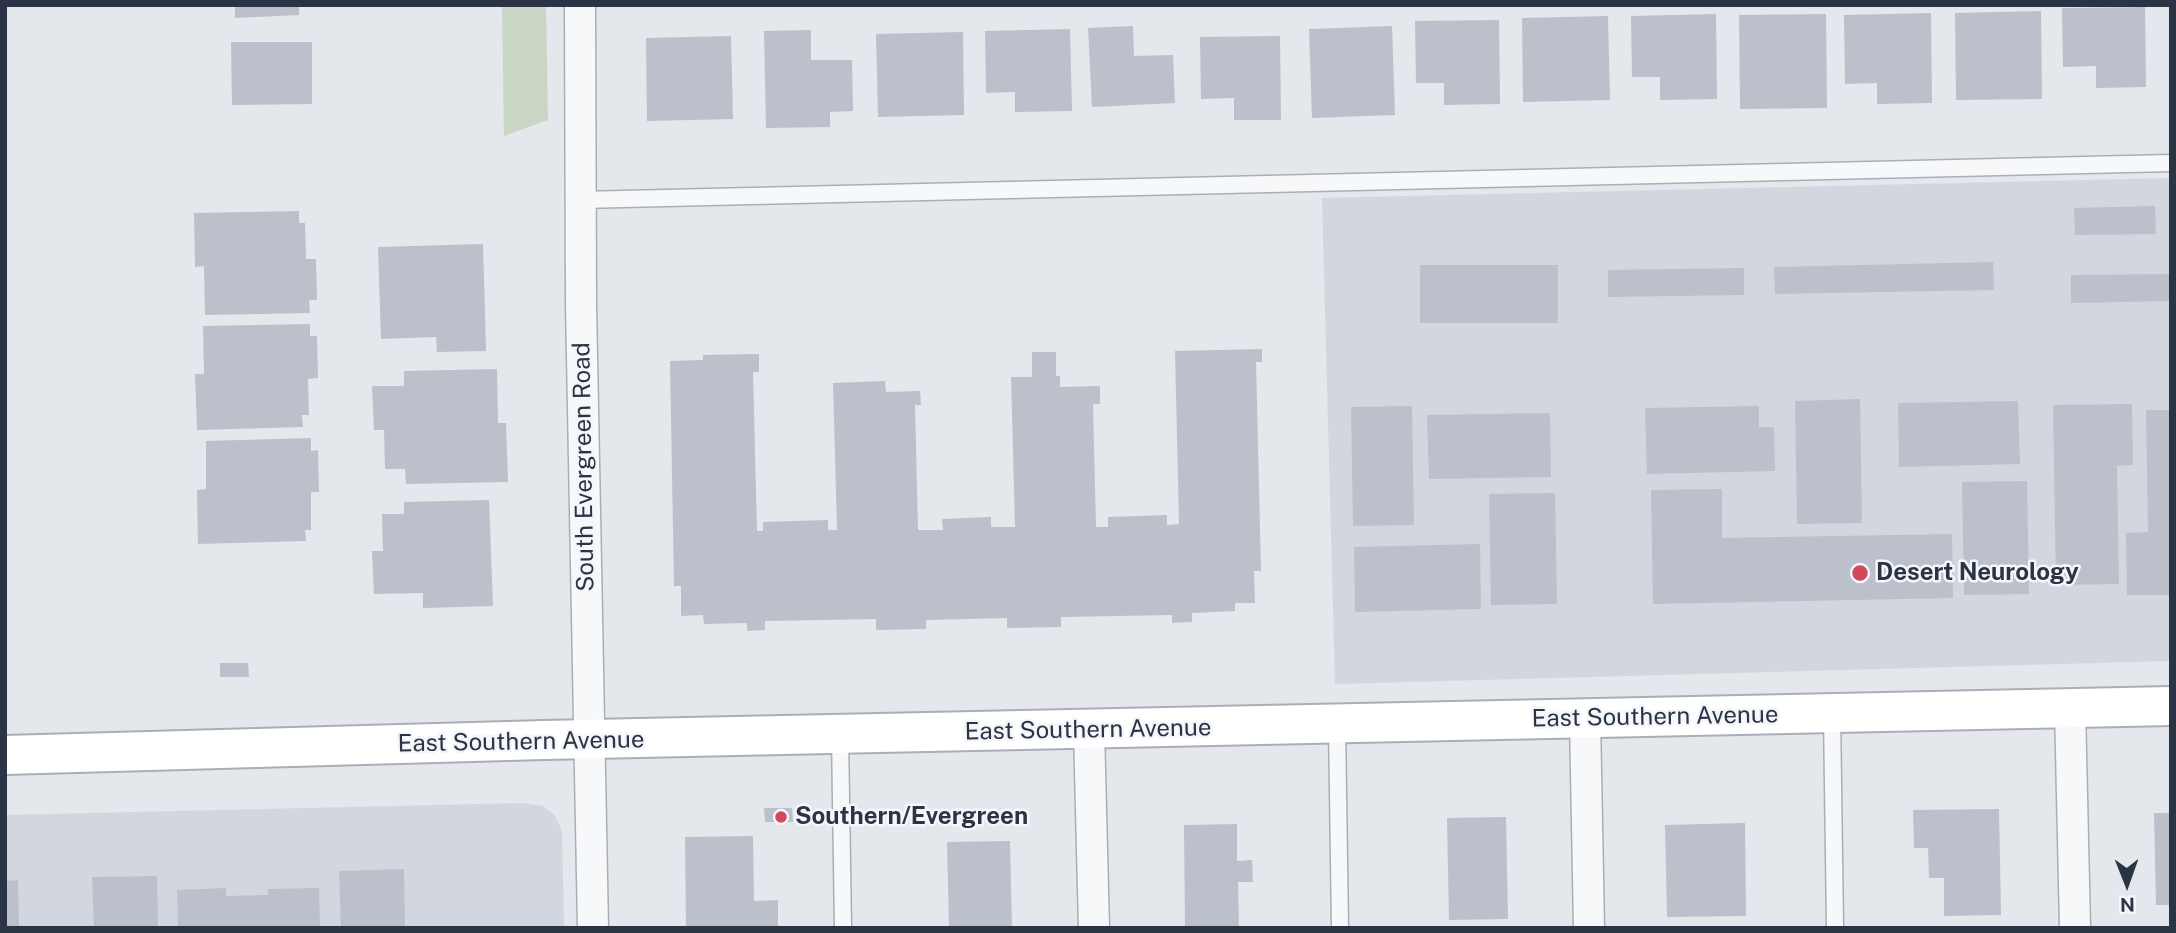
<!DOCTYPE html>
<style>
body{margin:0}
#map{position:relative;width:2176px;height:933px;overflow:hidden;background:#e4e7ec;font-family:"Public Sans",sans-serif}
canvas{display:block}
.frame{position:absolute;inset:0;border:7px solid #2b3445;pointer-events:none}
.north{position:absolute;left:2092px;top:849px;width:70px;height:70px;-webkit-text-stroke:5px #f4f6f9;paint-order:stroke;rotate:179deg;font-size:19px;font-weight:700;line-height:28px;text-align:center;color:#2b3445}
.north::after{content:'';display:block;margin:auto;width:24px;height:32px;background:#2b3445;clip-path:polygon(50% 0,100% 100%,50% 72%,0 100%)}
</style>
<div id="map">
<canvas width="2176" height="933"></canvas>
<div class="frame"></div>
<div class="north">N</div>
</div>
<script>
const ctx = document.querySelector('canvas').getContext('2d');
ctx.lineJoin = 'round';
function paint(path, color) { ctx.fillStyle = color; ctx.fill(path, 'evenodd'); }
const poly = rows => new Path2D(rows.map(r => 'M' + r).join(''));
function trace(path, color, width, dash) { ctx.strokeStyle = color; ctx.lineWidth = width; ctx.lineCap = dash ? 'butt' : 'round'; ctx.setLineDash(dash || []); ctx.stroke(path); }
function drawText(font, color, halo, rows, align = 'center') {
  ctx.font = font + ' "Public Sans",sans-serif'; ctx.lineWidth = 5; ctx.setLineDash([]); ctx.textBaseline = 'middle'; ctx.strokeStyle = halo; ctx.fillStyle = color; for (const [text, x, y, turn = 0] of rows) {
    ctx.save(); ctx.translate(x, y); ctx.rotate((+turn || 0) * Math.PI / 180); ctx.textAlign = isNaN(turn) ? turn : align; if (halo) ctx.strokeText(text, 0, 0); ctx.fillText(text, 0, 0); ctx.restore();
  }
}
paint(poly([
 [2171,178,2171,661,1335,684,1322,198],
 [522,803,543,806,555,816,562,831,564,928,5,928,5,815]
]), '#d2d6de');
paint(poly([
 [502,5,546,5,548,120,504,136]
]), '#c9d6c5');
paint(poly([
 [235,5,299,5,299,15,235,18],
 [2145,7,2146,87,2096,88,2096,66,2063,67,2062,8],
 [2041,11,2042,99,1956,100,1955,13],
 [1931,13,1932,103,1877,104,1877,83,1845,84,1844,15],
 [1716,14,1717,99,1660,100,1660,77,1632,77,1631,16],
 [1826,14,1827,108,1740,109,1739,15],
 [1608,16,1610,100,1523,102,1522,18],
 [1499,20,1500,104,1444,105,1444,83,1416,83,1415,21],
 [1133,26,1134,56,1173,55,1175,103,1092,107,1088,28],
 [1392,26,1395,115,1312,118,1309,29],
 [1070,29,1072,111,1015,112,1015,92,986,93,985,31],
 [811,30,811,60,852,60,853,111,830,112,830,127,766,128,764,31],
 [963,32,964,115,878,117,876,34],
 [731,36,733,119,647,121,646,38],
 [1280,36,1281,120,1234,120,1234,98,1201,99,1200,37],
 [231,42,312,42,312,104,232,105],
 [2155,206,2156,234,2075,235,2074,208],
 [299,211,299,223,305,223,306,259,316,259,317,300,309,300,310,313,205,315,204,266,195,267,194,213],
 [483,244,486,351,437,352,436,337,381,339,378,247],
 [1993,262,1994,290,1775,294,1774,267],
 [1420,265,1558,265,1558,323,1420,323],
 [1744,268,1744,295,1608,297,1608,270],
 [2171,274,2171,301,2071,303,2071,275],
 [310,324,310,336,317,336,318,378,308,379,309,415,302,415,303,427,197,430,195,374,204,374,203,326],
 [1262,349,1262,362,1256,362,1261,571,1254,571,1255,603,1235,603,1235,611,1192,613,1192,622,1172,623,1172,615,1061,617,1061,627,1007,628,1007,618,926,620,926,629,876,630,876,619,765,621,765,630,747,631,747,623,704,624,703,615,681,616,681,586,674,586,670,361,703,360,703,355,759,354,759,372,753,372,757,531,763,531,763,522,828,520,828,530,837,530,833,383,885,381,886,392,920,391,921,405,915,405,918,530,943,530,942,519,991,517,991,527,1015,527,1011,377,1032,377,1032,352,1056,352,1056,376,1060,376,1060,387,1100,386,1100,404,1093,404,1096,527,1108,527,1108,517,1167,515,1167,525,1179,524,1175,351],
 [497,369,498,423,506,423,508,482,406,484,405,469,385,469,384,430,374,430,372,386,404,386,404,371],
 [1860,399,1862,523,1797,524,1795,401],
 [2018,401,2020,464,1899,467,1898,403],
 [2132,404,2133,465,2117,466,2119,584,2056,585,2053,405],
 [1412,406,1414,525,1353,526,1351,407],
 [1759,406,1759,427,1774,427,1775,471,1647,474,1645,408],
 [2146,410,2171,410,2171,595,2127,595,2126,533,2148,532],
 [1550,413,1551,477,1429,479,1427,415],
 [311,438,311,451,318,450,319,492,311,492,311,530,305,530,306,541,198,544,197,490,206,489,206,441],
 [2027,481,2029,594,1964,595,1962,482],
 [1722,489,1722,538,1952,534,1953,598,1653,604,1651,490],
 [1555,493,1557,604,1491,605,1489,494],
 [489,500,493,606,423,608,423,593,374,594,372,551,383,551,382,514,404,514,404,502],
 [1480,544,1481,609,1355,612,1354,547],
 [220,663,248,663,249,677,220,677],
 [764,808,792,808,793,822,765,822],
 [1999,809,2001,915,1944,916,1944,878,1929,878,1928,848,1914,848,1913,810],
 [2154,813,2171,813,2171,905,2156,905],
 [1506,817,1508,919,1449,920,1447,818],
 [1745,823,1746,916,1667,917,1665,825],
 [1237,824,1237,861,1252,860,1253,882,1238,882,1239,928,1185,928,1184,825],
 [753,836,754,901,778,900,778,928,686,928,685,837],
 [1010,841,1012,928,949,928,947,842],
 [404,869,405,928,341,928,339,871],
 [157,876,158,928,94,928,92,877],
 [18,880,19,928,5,928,5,881],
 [226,888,226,896,268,895,268,889,319,888,320,928,178,928,177,890]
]), '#bbc0ca');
const service = poly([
 [580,200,2171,163],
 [1832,713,1835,928],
 [1337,725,1340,928],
 [840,735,843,928]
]);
const minor = poly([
 [580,5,581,304,593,928],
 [2070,707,2075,928],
 [1585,719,1589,928],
 [1089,730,1094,928]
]);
const secondary = poly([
 [5,755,544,740,2171,706]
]);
trace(service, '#a9aeb7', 19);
trace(minor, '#a9aeb7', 33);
trace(secondary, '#a9aeb7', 42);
trace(service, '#f7f8fa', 16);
trace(minor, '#f7f8fa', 30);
trace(secondary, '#fff', 38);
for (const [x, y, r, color] of [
 [1860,573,9,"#d1495b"],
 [781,817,7,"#d1495b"]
]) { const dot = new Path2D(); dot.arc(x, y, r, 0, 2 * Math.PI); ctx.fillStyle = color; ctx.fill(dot); trace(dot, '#f4f6f9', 2.5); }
drawText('24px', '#2b3445', '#f4f6f9', [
 ["South Evergreen Road",584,467,-91],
 ["East Southern Avenue",1655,717,-1],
 ["East Southern Avenue",1088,730,-1],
 ["East Southern Avenue",521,742,-1]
]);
drawText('bold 24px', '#2b3445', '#f4f6f9', [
 ["Desert Neurology",1876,573],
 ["Southern/Evergreen",795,817]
], 'left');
</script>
